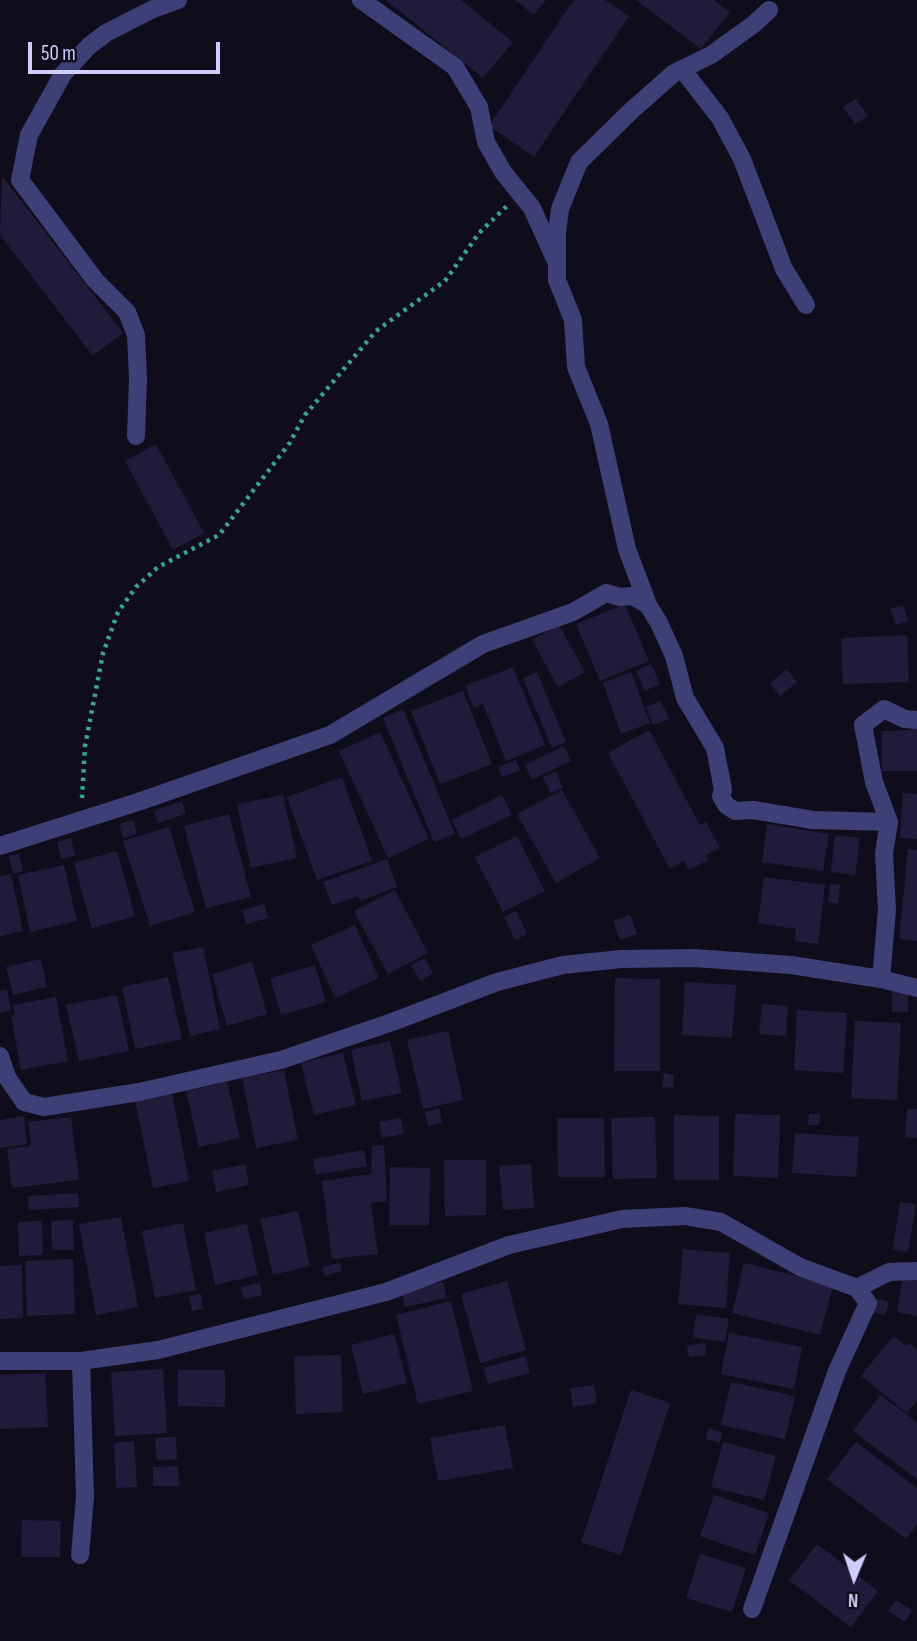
<!DOCTYPE html>
<style>
body{margin:0}
#map{position:relative;width:917px;height:1641px;overflow:hidden;background:#0f0d1c;font-family:"Sofia Sans Condensed",sans-serif}
canvas{display:block}
.north{position:absolute;left:819px;top:1543px;width:70px;height:70px;-webkit-text-stroke:5px #0f0d1c;paint-order:stroke;rotate:182deg;font-size:19px;font-weight:700;line-height:28px;text-align:center;color:#cfcdfa}
.north::after{content:'';display:block;margin:auto;width:24px;height:32px;background:#cfcdfa;clip-path:polygon(50% 0,100% 100%,50% 72%,0 100%)}
.scale{position:absolute;left:28px;top:42px;width:192px;height:32px;box-sizing:border-box;border:4px solid #cfcdfa;border-top:0;padding-left:9px;font-size:21px;line-height:24px;white-space:nowrap;color:#cfcdfa;-webkit-text-stroke:5px #0f0d1c;paint-order:stroke}
</style>
<div id="map">
<canvas width="917" height="1641"></canvas>
<div class="north">N</div>
<div class="scale">50 m</div>
</div>
<script>
const ctx = document.querySelector('canvas').getContext('2d');
ctx.lineJoin = 'round';
function paint(path, color) { ctx.fillStyle = color; ctx.fill(path, 'evenodd'); }
const poly = rows => new Path2D(rows.map(r => 'M' + r).join(''));
function trace(path, color, width, dash) { ctx.strokeStyle = color; ctx.lineWidth = width; ctx.lineCap = dash ? 'butt' : 'round'; ctx.setLineDash(dash || []); ctx.stroke(path); }
paint(poly([
 [386,0,461,0,513,42,483,78],
 [515,0,546,0,534,15],
 [574,0,605,0,629,16,534,157,489,126],
 [636,0,714,0,730,12,701,49],
 [856,99,868,116,855,124,843,107],
 [2,176,123,333,93,356,0,235],
 [156,444,204,533,173,550,125,461],
 [625,604,649,661,600,681,576,624],
 [903,605,908,621,896,625,890,609],
 [559,625,585,672,558,687,532,640],
 [907,635,909,682,843,684,841,638],
 [651,664,660,684,645,691,636,671],
 [513,667,545,745,506,761,483,704,474,708,465,686],
 [787,669,797,682,780,696,770,683],
 [537,672,566,742,552,748,523,678],
 [631,672,650,723,621,734,603,683],
 [463,691,492,764,440,784,411,711],
 [661,701,669,719,653,725,646,707],
 [403,709,455,834,434,842,383,718],
 [912,727,917,727,917,771,882,771,882,731,912,730],
 [649,730,700,825,706,822,720,848,706,855,708,860,689,870,684,861,670,869,608,753],
 [380,732,429,839,388,858,339,751],
 [564,746,571,761,532,780,525,765],
 [516,760,520,770,502,777,498,767],
 [556,772,563,788,551,793,543,777],
 [342,777,372,861,317,880,287,797],
 [562,790,600,858,556,883,517,814],
 [903,793,917,794,917,839,900,838],
 [283,795,297,858,251,868,237,804],
 [502,795,512,815,461,839,452,820],
 [182,801,186,814,158,823,154,811],
 [229,814,251,897,206,908,184,826],
 [133,820,137,834,123,838,119,824],
 [767,824,829,834,823,871,762,862],
 [169,827,195,912,150,926,123,841],
 [835,835,860,838,855,875,831,872],
 [517,836,545,891,503,912,475,857],
 [71,838,75,856,61,859,57,842],
 [908,849,917,850,917,941,899,939],
 [117,851,135,916,92,928,74,863],
 [19,854,23,871,13,874,9,856],
 [387,859,397,887,360,901,358,896,332,905,323,882],
 [64,865,77,921,30,932,18,875],
 [11,874,23,931,0,936,0,876],
 [764,877,825,885,818,944,795,941,796,929,758,923],
 [830,884,840,885,838,904,828,902],
 [395,890,428,953,388,974,354,911],
 [264,904,268,918,246,924,242,910],
 [516,911,527,934,515,940,504,917],
 [630,915,637,934,620,940,613,921],
 [355,925,379,978,335,998,311,945],
 [203,947,220,1029,190,1036,172,953],
 [424,958,433,973,421,981,411,966],
 [41,959,47,987,13,995,6,967],
 [252,962,267,1014,227,1026,212,974],
 [315,965,326,1002,281,1015,270,978],
 [168,977,182,1039,135,1049,122,987],
 [615,978,660,979,660,1071,614,1071],
 [685,982,736,985,732,1038,682,1035],
 [7,989,11,1011,0,1013,0,991],
 [892,992,908,993,908,1012,892,1012],
 [117,995,129,1051,79,1061,66,1005],
 [56,997,68,1061,21,1070,11,1016,15,1015,13,1005],
 [762,1004,788,1006,786,1036,759,1034],
 [797,1010,847,1013,843,1073,794,1070],
 [855,1021,901,1023,897,1100,851,1098],
 [448,1031,463,1100,423,1109,407,1040],
 [390,1041,402,1093,362,1101,351,1050],
 [343,1053,356,1105,314,1115,301,1063],
 [284,1070,298,1140,256,1148,242,1078],
 [664,1073,674,1075,673,1088,662,1087],
 [227,1082,240,1138,199,1147,186,1091],
 [172,1093,189,1181,153,1188,135,1100],
 [439,1108,442,1123,428,1126,425,1112],
 [907,1109,917,1109,917,1138,905,1137],
 [735,1114,780,1115,778,1178,733,1176],
 [809,1114,820,1114,819,1125,808,1125],
 [674,1115,719,1116,719,1180,674,1180],
 [24,1116,27,1144,0,1148,0,1120],
 [71,1117,79,1180,12,1188,7,1149,31,1146,28,1122],
 [655,1117,657,1178,613,1179,611,1118],
 [401,1118,404,1134,382,1138,379,1122],
 [557,1118,604,1118,605,1177,558,1177],
 [795,1133,859,1137,856,1177,792,1173],
 [384,1145,387,1201,371,1203,378,1254,332,1259,322,1181,371,1174,372,1146],
 [364,1150,367,1166,316,1175,313,1159],
 [444,1160,486,1160,486,1215,445,1216],
 [245,1164,249,1185,216,1192,212,1171],
 [531,1164,534,1208,503,1210,499,1166],
 [390,1167,430,1168,429,1225,389,1225],
 [78,1193,79,1207,29,1210,28,1196],
 [900,1202,916,1204,908,1252,893,1249],
 [298,1211,310,1266,273,1275,260,1219],
 [121,1217,138,1307,96,1315,79,1224],
 [73,1220,74,1250,52,1250,51,1221],
 [42,1221,43,1255,19,1256,18,1222],
 [183,1223,196,1290,155,1298,142,1231],
 [247,1224,258,1275,215,1285,204,1233],
 [683,1249,730,1253,726,1308,678,1304],
 [73,1259,75,1314,27,1316,25,1261],
 [340,1263,342,1271,325,1276,322,1267],
 [744,1263,833,1285,820,1335,732,1313],
 [22,1265,23,1318,0,1319,0,1266],
 [904,1272,917,1274,917,1316,897,1312],
 [507,1281,526,1350,480,1363,461,1294],
 [443,1282,447,1298,405,1307,401,1291],
 [260,1283,262,1295,244,1299,241,1287],
 [201,1294,203,1309,192,1311,189,1296],
 [874,1298,889,1302,885,1315,871,1312],
 [451,1301,473,1391,418,1404,396,1315],
 [696,1314,729,1319,725,1342,693,1337],
 [729,1333,802,1347,794,1389,721,1374],
 [394,1334,407,1383,363,1394,351,1345],
 [893,1336,906,1346,909,1343,917,1349,917,1400,907,1413,861,1376],
 [705,1343,707,1355,689,1357,687,1346],
 [341,1355,343,1412,296,1414,294,1356],
 [526,1356,530,1373,488,1384,484,1368],
 [163,1369,167,1433,115,1436,111,1372],
 [178,1370,225,1370,225,1407,178,1406],
 [45,1373,48,1427,0,1429,0,1375],
 [731,1382,795,1396,785,1439,721,1425],
 [594,1385,597,1403,573,1407,570,1388],
 [631,1390,670,1403,621,1555,581,1542],
 [880,1395,917,1422,917,1479,853,1431],
 [505,1425,513,1468,438,1481,430,1438],
 [708,1428,722,1432,720,1443,706,1439],
 [176,1437,177,1459,157,1461,155,1438],
 [134,1441,137,1487,116,1488,114,1443],
 [723,1442,776,1456,764,1500,711,1487],
 [856,1442,917,1488,917,1524,906,1539,827,1479],
 [178,1466,179,1486,153,1486,153,1467],
 [714,1495,769,1513,755,1555,700,1536],
 [22,1520,61,1521,60,1557,21,1557],
 [817,1544,878,1591,851,1627,789,1580],
 [700,1554,746,1568,732,1612,686,1598],
 [896,1600,912,1610,905,1622,888,1611]
]), '#201b3b');
trace(poly([
 [82,798,85,746,103,653,118,612,136,587,158,567,219,535,289,444,305,415,376,331,445,281,479,233,507,206]
]), '#39a294', 4.5, [3.5, 5]);
trace(poly([
 [361,0,455,67,479,107,486,142,503,172,532,208,554,257],
 [682,69,720,118,742,159,784,269,806,305],
 [136,436,138,379,136,335,127,312,95,280,20,180,29,135,63,74,89,46,106,33,153,9,178,0],
 [648,605,627,549,599,424,576,367,573,320,557,280,557,233,560,209,579,162,631,111,674,73,711,55,754,24,769,10],
 [0,846,138,802,330,735,483,644,573,612,606,593,620,597,632,596,648,605,659,623,674,656,685,698,715,748,723,790,721,796,726,805,735,811,753,810,813,820,889,822],
 [881,979,887,910,884,853,889,822,874,782,863,725,884,709,905,719,917,720],
 [0,1056,7,1077,24,1102,44,1107,139,1092,281,1060,395,1021,497,982,563,965,621,959,694,958,791,965,881,979,917,988],
 [857,1288,889,1272,917,1271],
 [0,1361,81,1361,158,1350,386,1292,509,1245,622,1219,685,1216,721,1222,800,1267,857,1288,868,1303,837,1371,752,1609],
 [80,1555,85,1497,81,1361]
]), '#3d3f76', 18);
</script>
